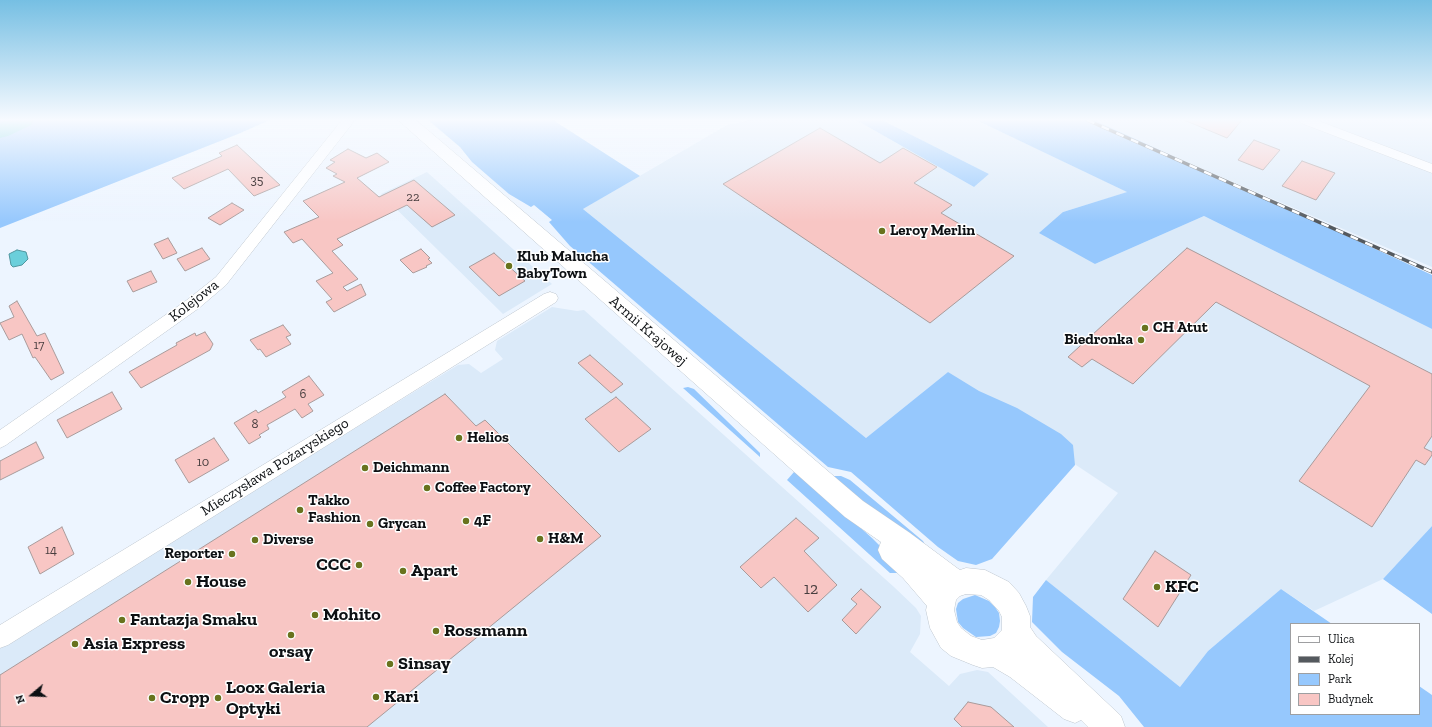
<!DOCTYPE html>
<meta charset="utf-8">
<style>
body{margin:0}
#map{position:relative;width:1432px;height:727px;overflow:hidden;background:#edf5ff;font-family:"Zilla Slab",serif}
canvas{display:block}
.legend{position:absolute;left:1290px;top:623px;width:130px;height:92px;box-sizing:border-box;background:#fff;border:1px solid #9e9fa1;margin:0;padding:5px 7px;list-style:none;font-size:12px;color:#0d1013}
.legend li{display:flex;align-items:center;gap:8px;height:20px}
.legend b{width:20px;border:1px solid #9e9fa1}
.north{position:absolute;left:12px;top:675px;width:40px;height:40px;-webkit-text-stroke:3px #fff;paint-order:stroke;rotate:251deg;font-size:11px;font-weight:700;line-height:16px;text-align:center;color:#0d1013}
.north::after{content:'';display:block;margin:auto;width:14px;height:18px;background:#0d1013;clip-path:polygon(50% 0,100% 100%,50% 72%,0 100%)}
</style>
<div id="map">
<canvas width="1432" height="727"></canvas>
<ul class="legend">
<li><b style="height:5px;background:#fff"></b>Ulica</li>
<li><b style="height:5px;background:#54595e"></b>Kolej</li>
<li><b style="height:11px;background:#96c8fd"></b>Park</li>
<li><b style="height:11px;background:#f8c6c4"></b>Budynek</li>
</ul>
<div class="north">N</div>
</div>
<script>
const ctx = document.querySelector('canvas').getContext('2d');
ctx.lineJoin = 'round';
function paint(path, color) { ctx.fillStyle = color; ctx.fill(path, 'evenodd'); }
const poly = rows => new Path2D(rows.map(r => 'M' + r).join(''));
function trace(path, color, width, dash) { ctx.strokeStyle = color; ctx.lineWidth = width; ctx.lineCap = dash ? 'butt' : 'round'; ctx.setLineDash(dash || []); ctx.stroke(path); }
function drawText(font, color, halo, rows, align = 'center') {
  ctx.font = font + ' "Zilla Slab",serif'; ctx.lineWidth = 3; ctx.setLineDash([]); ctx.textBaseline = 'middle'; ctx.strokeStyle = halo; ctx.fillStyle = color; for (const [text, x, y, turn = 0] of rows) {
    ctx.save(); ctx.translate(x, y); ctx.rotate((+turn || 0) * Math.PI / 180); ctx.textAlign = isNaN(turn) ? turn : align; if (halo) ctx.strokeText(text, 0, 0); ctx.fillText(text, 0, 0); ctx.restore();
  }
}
paint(poly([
 [752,120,856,120,974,187,989,174,882,120,976,120,1128,192,1063,212,1095,264,1204,216,1432,329,1432,526,1383,579,1314,611,1281,589,1208,651,1180,687,1046,580,1118,493,968,393,948,372,866,438,583,209,727,125],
 [1088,120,1432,120,1432,267],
 [427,172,552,284,503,314,381,194],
 [552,307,577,311,584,310,894,587,916,608,921,616,920,634,910,652,949,686,960,674,977,670,988,672,1048,727,0,727,0,646,458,365,469,364,481,373,503,359,495,350,497,341]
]), '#dbeaf9');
paint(poly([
 [0,120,270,120,238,134,0,228],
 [428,120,553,120,640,176,583,209,866,438,948,372,979,391,1017,408,1061,434,1073,445,1075,465,992,559,976,565,958,561,938,547,851,472,828,467,570,246,549,222,552,220,534,205,531,207,509,194,472,162,460,147],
 [856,120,882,120,989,174,974,187],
 [976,120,1094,120,1432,275,1432,329,1204,216,1095,264,1039,233,1063,212,1127,192],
 [688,387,694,389,760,453,760,457,683,388],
 [794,472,799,473,872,538,902,568,897,573,890,573,787,480],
 [829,476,841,476,850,480,923,541,924,543,922,549],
 [1432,526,1432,614,1383,579],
 [1046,580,1180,687,1208,651,1281,589,1332,624,1291,624,1291,714,1419,714,1419,686,1432,695,1432,727,1144,727,1119,696,1062,652,1032,622,1033,597],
 [975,595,989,601,995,607,999,613,1000,621,999,627,996,633,990,636,976,637,963,628,958,622,956,609,958,603,963,599]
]), '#96c8fd');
const water = poly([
 [17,250,26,252,28,259,22,265,13,267,11,265,9,254,17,250]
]);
paint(water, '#6bcfdb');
trace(water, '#4f969f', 1);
paint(poly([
 [6,120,34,120,31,125,8,136,0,138,0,123,6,120]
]), '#6bcfdb');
const building = poly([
 [1184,120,1242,120,1227,138,1184,120],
 [820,128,880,163,903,148,937,167,914,183,952,205,941,213,1014,256,930,323,723,184,820,128],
 [1254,140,1280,150,1263,170,1238,160,1254,140],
 [237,145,280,185,254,196,228,169,184,189,172,178,222,156,219,153,237,145],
 [348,149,366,158,377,153,389,162,357,178,379,197,414,180,455,215,432,227,407,205,337,239,343,245,332,251,358,279,343,287,347,291,361,284,366,295,334,312,326,302,332,299,316,281,333,273,302,239,293,243,284,232,319,217,303,201,345,182,333,176,337,174,326,168,335,162,330,160,348,149],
 [1302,161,1335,173,1316,200,1282,186,1302,161],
 [232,203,244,210,220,225,208,218,232,203],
 [168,238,177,253,163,259,154,244,168,238],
 [202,248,210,259,185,271,177,259,202,248],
 [1187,248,1432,374,1432,436,1424,448,1432,452,1432,455,1425,465,1416,460,1372,527,1299,481,1370,386,1216,302,1133,384,1092,359,1082,367,1068,357,1187,248],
 [421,249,430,258,428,259,432,263,426,266,427,267,413,273,400,260,421,249],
 [494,253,525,281,499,296,469,267,494,253],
 [151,271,157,282,133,292,127,281,151,271],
 [17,301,37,336,45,333,64,373,51,380,35,357,33,358,22,334,9,340,0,323,14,317,9,306,17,301],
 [283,325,291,335,286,337,291,344,266,357,260,349,258,350,250,340,283,325],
 [205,332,213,344,210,350,141,388,129,372,177,345,176,343,195,333,196,336,205,332],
 [590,355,623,384,611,393,578,363,590,355],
 [309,376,324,395,308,404,313,411,302,418,295,409,267,425,269,429,259,435,261,437,249,444,234,423,256,410,258,413,286,397,282,392,309,376],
 [112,392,122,409,67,438,57,420,112,392],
 [445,394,476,426,485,420,601,536,367,727,0,727,0,675,445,394],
 [616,397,651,429,619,452,585,419,616,397],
 [214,438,229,460,189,483,175,460,214,438],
 [36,442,44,458,0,480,0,461,36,442],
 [796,518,819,538,804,551,837,585,808,612,774,577,761,588,740,567,796,518],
 [62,527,74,554,40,574,28,547,62,527],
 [1155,551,1191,575,1158,627,1123,599,1155,551],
 [861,589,881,607,856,634,842,620,857,604,851,599,861,589],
 [968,702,991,707,1014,727,962,727,954,719,968,702]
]);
paint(building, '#f8c6c4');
trace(building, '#a99b9b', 1);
const street = poly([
 [342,120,355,120,226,285,199,308,6,445,0,448,0,430,187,300,216,277,342,120],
 [1299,120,1316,120,1432,164,1432,173,1301,123,1299,120],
 [550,292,556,294,558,298,556,302,8,645,0,648,0,625,544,294,550,292]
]);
const secondary = poly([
 [398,120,416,120,863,501,910,533,957,568,960,570,966,568,985,570,1009,582,1019,593,1026,606,1030,616,1030,627,1036,636,1121,716,1125,727,1088,727,1081,720,1075,723,1064,719,1010,677,993,667,982,668,973,665,951,656,941,648,930,628,926,610,927,606,903,578,882,559,878,550,881,542,845,517,398,120],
 [966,594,981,595,989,600,999,611,1002,617,1002,630,994,638,982,640,971,636,961,628,957,622,954,610,956,600,960,596,966,594]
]);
trace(street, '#bec6cf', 1);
trace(secondary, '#bec6cf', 1);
paint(street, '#fff');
paint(secondary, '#fff');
const rail = poly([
 [1087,120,1432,272]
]);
trace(rail, '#54595e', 3.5);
trace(rail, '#fff', 2.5, [8]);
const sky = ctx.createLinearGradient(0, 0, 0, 222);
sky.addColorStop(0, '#76bfe3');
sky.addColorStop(0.54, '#f7faff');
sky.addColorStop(1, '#f7faff00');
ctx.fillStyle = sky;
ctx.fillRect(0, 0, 1432, 222);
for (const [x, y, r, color] of [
 [882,231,4,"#68731e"],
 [509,266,4,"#68731e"],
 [1145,328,4,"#68731e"],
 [1141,340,4,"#68731e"],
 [459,438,4,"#68731e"],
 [365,468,4,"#68731e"],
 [427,488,4,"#68731e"],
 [300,510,4,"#68731e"],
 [466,521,4,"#68731e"],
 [370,524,4,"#68731e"],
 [540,539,4,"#68731e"],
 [255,540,4,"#68731e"],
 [232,554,4,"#68731e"],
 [359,565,4,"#68731e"],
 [403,571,4,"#68731e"],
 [188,582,4,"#68731e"],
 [1157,587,4,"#68731e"],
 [315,615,4,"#68731e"],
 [122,620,4,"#68731e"],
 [436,631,4,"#68731e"],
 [291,635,4,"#68731e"],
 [75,644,4,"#68731e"],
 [390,664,4,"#68731e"],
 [376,697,4,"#68731e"],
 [152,698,4,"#68731e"],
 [218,698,4,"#68731e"]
]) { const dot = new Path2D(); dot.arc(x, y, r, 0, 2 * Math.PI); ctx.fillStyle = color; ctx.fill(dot); trace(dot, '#fff', 1.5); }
drawText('13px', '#483e3f', null, [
 ["35",257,180],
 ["22",413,197],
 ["17",39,345],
 ["6",303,394],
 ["8",255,424],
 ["10",203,462],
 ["14",51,550]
]);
drawText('bold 15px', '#0d1013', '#fff', [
 ["Leroy Merlin",890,231],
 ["Klub Malucha",517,257],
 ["BabyTown",517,274],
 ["CH Atut",1153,328],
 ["Biedronka",1133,340,"right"],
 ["Helios",467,438],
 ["Deichmann",373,468],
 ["Coffee Factory",435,488],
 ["Takko",308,501],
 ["Fashion",308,518],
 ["4F",474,521],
 ["Grycan",378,524],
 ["H&M",548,539],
 ["Diverse",263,540],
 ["Reporter",224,554,"right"]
], 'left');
drawText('15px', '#0d1013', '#fff', [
 ["Kolejowa",194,301,-38],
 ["Armii Krajowej",648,331,41],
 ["Mieczysława Pożaryskiego",275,467,-32]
]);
drawText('16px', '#483e3f', null, [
 ["12",811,589]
]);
drawText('bold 18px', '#0d1013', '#fff', [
 ["CCC",351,565,"right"],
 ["Apart",411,571],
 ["House",196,582],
 ["KFC",1165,587],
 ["Mohito",323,615],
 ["Fantazja Smaku",130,620],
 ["Rossmann",444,631],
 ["Asia Express",83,644],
 ["orsay",291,652,"center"],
 ["Sinsay",398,664],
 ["Loox Galeria",226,688],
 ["Optyki",226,709],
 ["Kari",384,697],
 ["Cropp",160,698]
], 'left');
</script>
